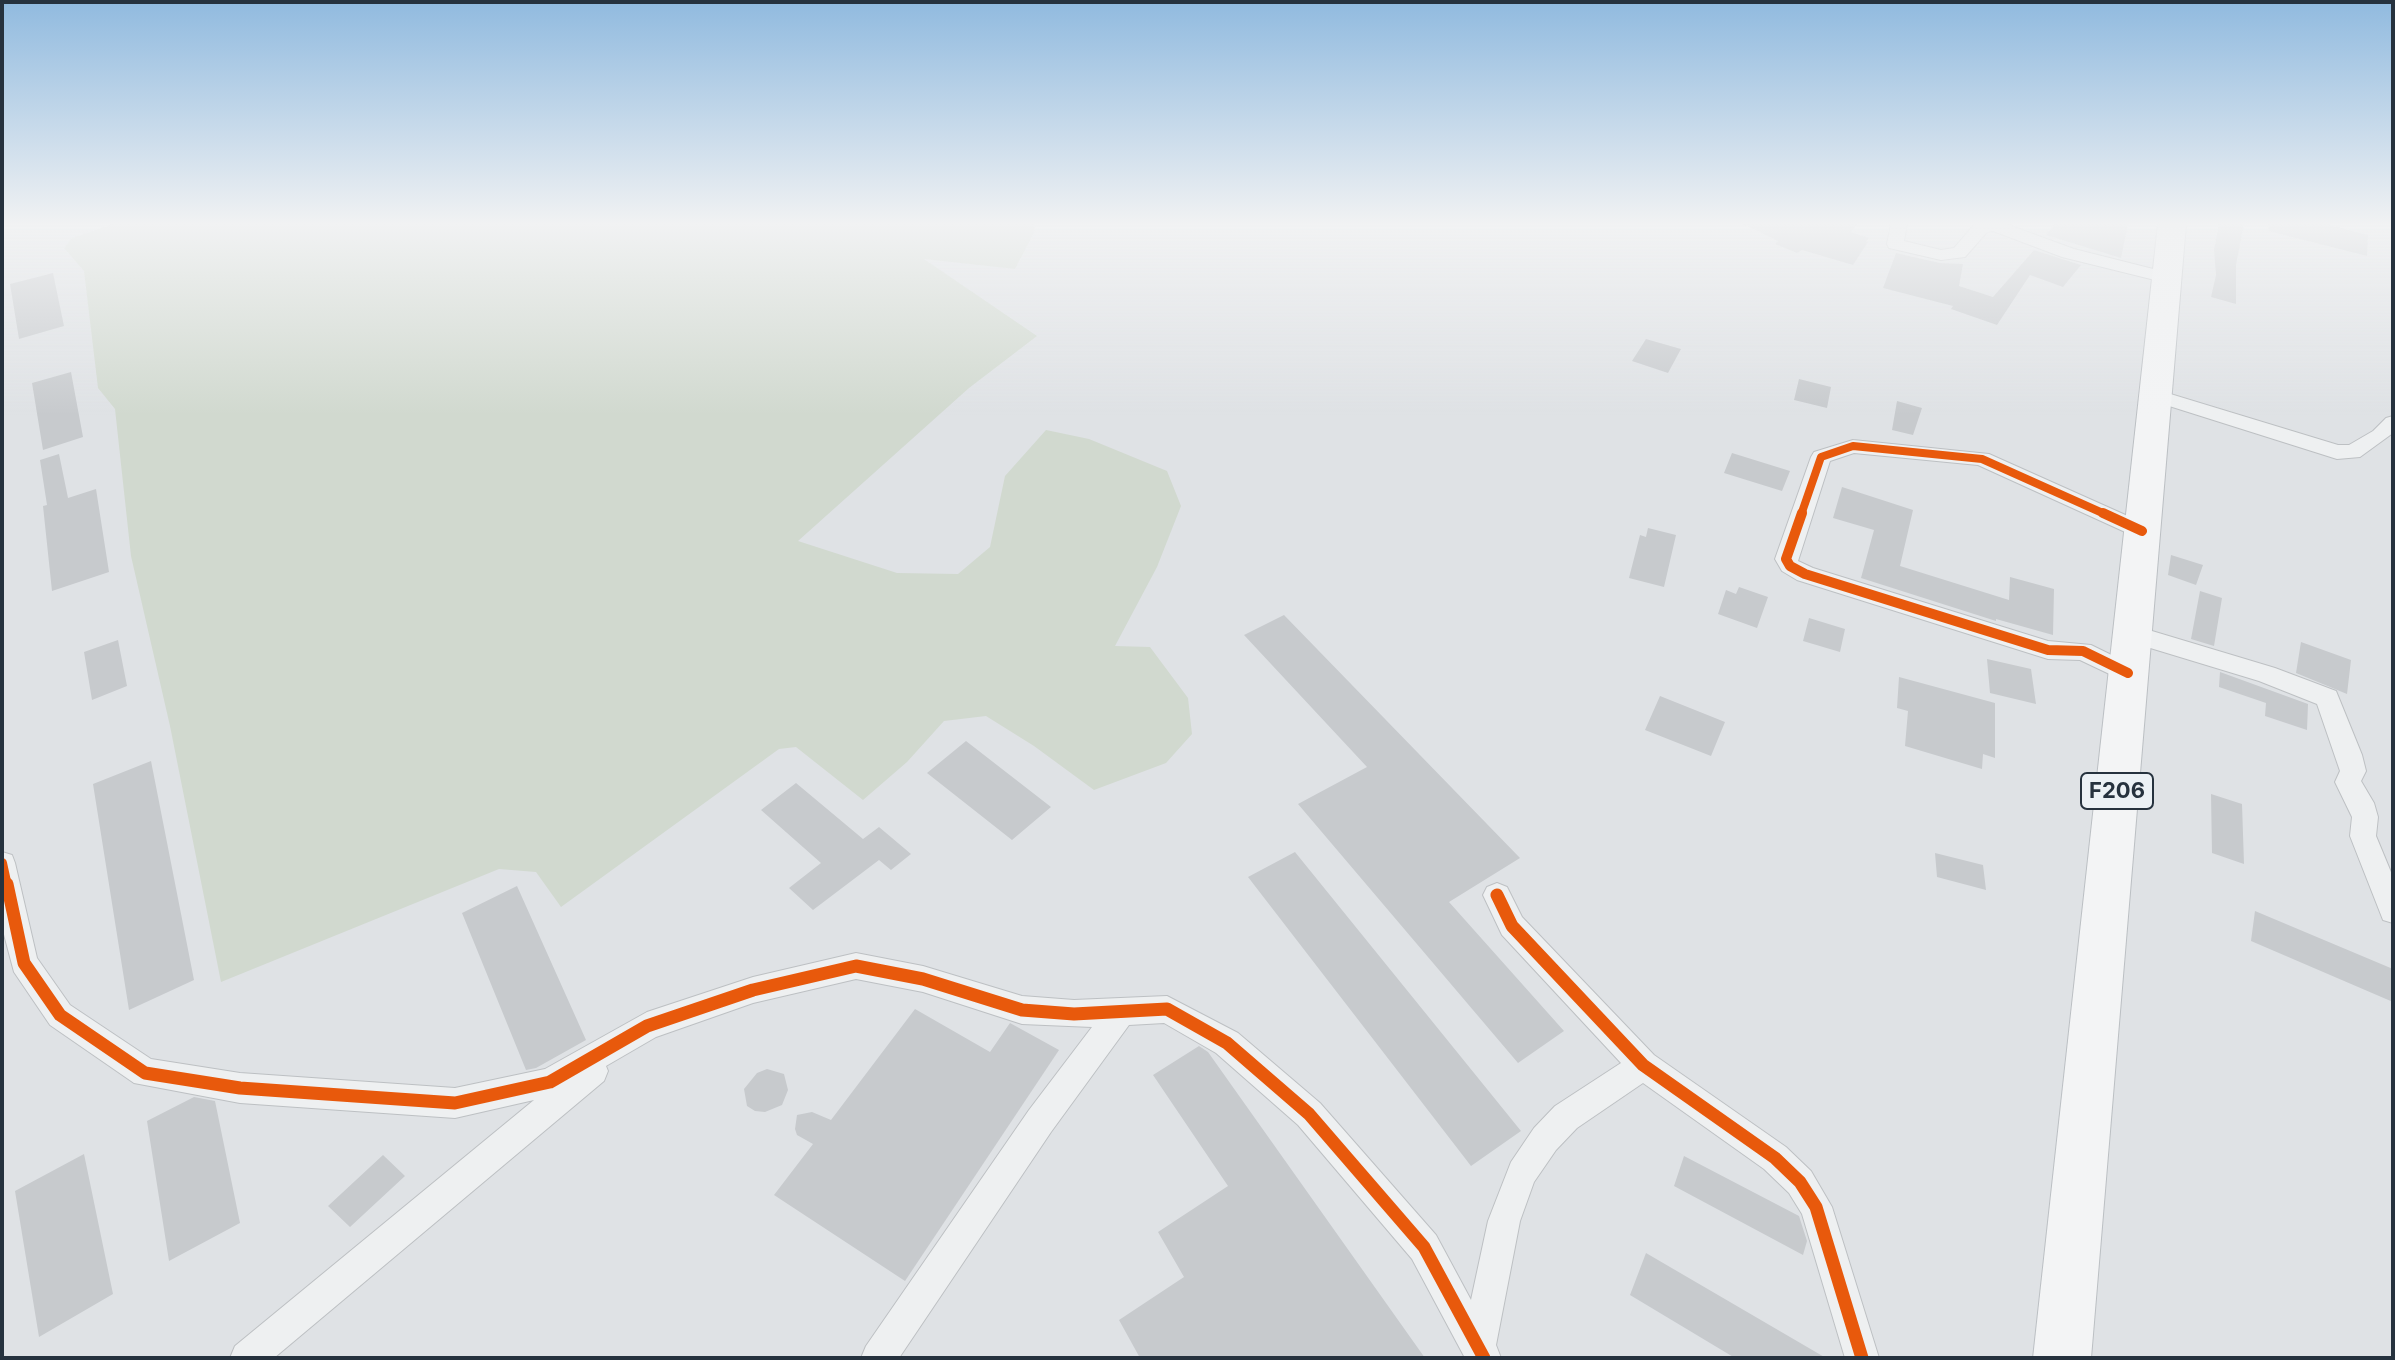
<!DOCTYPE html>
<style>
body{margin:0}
#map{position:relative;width:2395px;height:1360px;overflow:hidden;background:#dfe2e5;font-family:Inter,sans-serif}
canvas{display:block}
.frame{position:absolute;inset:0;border:4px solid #26323e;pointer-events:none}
</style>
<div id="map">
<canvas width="2395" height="1360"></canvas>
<div class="frame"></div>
</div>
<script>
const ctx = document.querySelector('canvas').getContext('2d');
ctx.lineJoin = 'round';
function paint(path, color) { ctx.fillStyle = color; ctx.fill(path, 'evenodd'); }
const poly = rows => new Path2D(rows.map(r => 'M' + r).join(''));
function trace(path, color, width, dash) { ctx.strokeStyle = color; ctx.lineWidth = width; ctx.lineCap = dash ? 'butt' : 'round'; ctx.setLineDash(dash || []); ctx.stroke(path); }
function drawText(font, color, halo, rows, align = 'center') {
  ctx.font = font + ' Inter,sans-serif'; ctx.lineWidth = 6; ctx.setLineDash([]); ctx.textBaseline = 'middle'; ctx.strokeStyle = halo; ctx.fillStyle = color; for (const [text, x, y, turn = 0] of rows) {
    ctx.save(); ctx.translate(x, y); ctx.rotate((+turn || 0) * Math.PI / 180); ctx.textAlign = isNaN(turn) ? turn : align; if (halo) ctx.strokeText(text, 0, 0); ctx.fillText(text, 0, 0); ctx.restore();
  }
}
paint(poly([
 [113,224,1033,224,1035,231,1015,269,924,259,1037,336,969,388,798,541,897,573,958,574,990,547,1005,476,1046,430,1089,439,1167,471,1181,506,1157,567,1115,646,1150,647,1188,698,1192,734,1166,763,1094,790,1034,746,986,716,944,721,907,762,863,800,796,747,779,749,561,907,536,872,499,869,221,982,170,726,131,556,115,409,98,388,84,271,64,248,72,238]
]), '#d1d9cf');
paint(poly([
 [1743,224,1857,224,1851,232,1869,238,1866,241,1868,242,1853,265,1802,250,1797,253,1775,244,1778,241],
 [2055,224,2128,224,2121,258,2046,235],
 [2219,224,2244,224,2236,265,2236,304,2211,297,2216,275,2214,250],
 [2269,224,2326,224,2368,235,2367,256,2268,231],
 [2034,250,2081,265,2063,287,2030,275,1997,325,1951,309,1953,306,1883,288,1896,253,1940,263,1963,264,1959,286,1993,297],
 [53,273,64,326,19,339,10,284],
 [1646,339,1681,349,1668,373,1632,361],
 [71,372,83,437,43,450,32,383],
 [1799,379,1831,387,1827,408,1794,400],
 [1897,401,1922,408,1913,435,1892,430],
 [1732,453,1790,471,1782,491,1724,473],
 [59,454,68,498,96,489,109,572,52,591,43,506,47,505,40,460],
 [1842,487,1913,510,1900,566,2009,600,2010,577,2054,589,2053,635,1996,619,1996,621,1861,578,1874,530,1833,518],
 [1648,528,1676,535,1664,587,1629,578,1640,535,1646,537],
 [2171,555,2203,565,2196,585,2168,575],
 [1739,587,1768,597,1757,628,1718,614,1726,590,1736,594],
 [2200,591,2222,598,2214,646,2191,639],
 [1284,615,1520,858,1449,902,1564,1031,1518,1063,1298,804,1367,767,1244,635],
 [1809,618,1845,629,1840,652,1803,641],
 [118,640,127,686,92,700,84,652],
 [2301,642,2351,660,2347,694,2296,673],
 [1987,659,2031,669,2036,704,1990,693],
 [2220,672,2308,704,2307,730,2265,716,2266,703,2219,687],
 [1899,677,1995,703,1995,758,1983,754,1982,769,1905,746,1908,711,1897,708],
 [1660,696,1725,722,1711,756,1645,730],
 [966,741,1051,807,1012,840,927,773],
 [151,761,194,980,129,1010,93,784],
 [796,783,863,839,879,827,911,854,891,870,879,860,813,910,789,888,821,863,761,810],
 [2211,794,2242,804,2244,864,2212,853],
 [1295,852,1521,1131,1471,1166,1248,877],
 [1935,853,1983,865,1986,890,1937,877],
 [517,886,586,1040,536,1068,526,1070,462,913],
 [2255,911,2393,969,2393,1002,2251,941],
 [915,1009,990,1052,1010,1023,1059,1050,905,1281,774,1195,813,1144,797,1135,795,1129,797,1115,812,1112,831,1120],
 [1199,1046,1208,1052,1425,1358,1140,1358,1119,1320,1184,1277,1158,1232,1228,1186,1153,1075],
 [767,1069,784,1074,788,1090,782,1105,765,1112,755,1111,747,1106,744,1089,757,1073],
 [194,1097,215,1101,240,1223,169,1261,147,1121],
 [84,1154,113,1294,39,1337,15,1191],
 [383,1155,405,1176,350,1227,328,1206],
 [1684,1156,1799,1216,1807,1241,1803,1255,1674,1186],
 [1646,1253,1826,1358,1735,1358,1630,1295]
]), '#c7cacd');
const street = poly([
 [1891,224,1907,224,1904,241,1941,250,1954,248,1975,224,2006,224,2074,249,2173,274,2176,278,2167,283,2062,257,1993,231,1987,232,1965,257,1941,260,1889,248,1887,244,1891,224],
 [2154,389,2338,445,2349,445,2373,431,2386,418,2393,416,2393,433,2360,457,2337,459,2147,399,2144,395,2154,389],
 [1853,440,1989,454,2150,526,2153,531,2150,536,2134,536,1978,465,1854,453,1830,461,1798,561,1813,568,2048,641,2091,645,2136,667,2140,673,2136,679,2128,682,2120,679,2080,660,2048,659,1797,580,1782,571,1775,559,1811,457,1814,452,1853,440],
 [2132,625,2275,668,2336,691,2362,755,2366,771,2361,781,2374,803,2378,817,2376,836,2393,877,2393,923,2383,920,2350,836,2352,817,2335,782,2340,771,2317,704,2259,681,2124,640,2120,634,2124,628,2132,625],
 [2,852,12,855,15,863,37,958,70,1005,151,1059,240,1073,455,1088,545,1069,647,1012,753,977,856,953,923,966,1022,996,1074,1000,1167,996,1238,1033,1320,1103,1436,1235,1471,1300,1488,1221,1511,1162,1534,1128,1555,1106,1621,1063,1502,935,1483,895,1487,887,1497,883,1507,887,1522,917,1654,1055,1786,1147,1811,1171,1832,1207,1879,1358,1845,1358,1802,1214,1789,1193,1764,1169,1643,1083,1577,1128,1556,1150,1534,1182,1520,1221,1496,1345,1501,1358,1465,1358,1412,1259,1298,1125,1216,1053,1164,1023,1129,1025,1051,1132,899,1358,861,1358,866,1346,1029,1110,1092,1027,1022,1024,923,992,856,979,753,1003,656,1037,606,1066,608,1071,604,1081,274,1358,230,1358,235,1346,534,1100,455,1118,240,1103,134,1083,50,1025,14,972,2,927,2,852]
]);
const primary = poly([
 [2158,224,2186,224,2091,1358,2033,1358,2158,224]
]);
trace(street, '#bdc0c3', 2);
trace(primary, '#bbbfc3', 2);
paint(street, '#eef0f1');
paint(primary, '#f3f4f5');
trace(poly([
 [1801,515,1821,457,1853,446,1982,459,2107,515]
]), '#e8590c', 8);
trace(poly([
 [1802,513,1786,559,1790,566,1805,574,2048,650,2083,651,2128,673],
 [2103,513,2142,531],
 [2,863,7,886]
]), '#e8590c', 10);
trace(poly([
 [7,884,24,963,60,1015,145,1073,240,1088,455,1103,550,1082,647,1026,753,990,856,966,923,979,1022,1010,1074,1014,1167,1009,1227,1043,1309,1114,1424,1247,1484,1358],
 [1497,895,1512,926,1643,1065,1775,1158,1800,1182,1816,1207,1862,1358]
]), '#e8590c', 13);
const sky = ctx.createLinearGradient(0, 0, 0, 415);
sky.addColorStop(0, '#90badf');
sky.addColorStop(0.54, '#f1f2f3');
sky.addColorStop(1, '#f1f2f300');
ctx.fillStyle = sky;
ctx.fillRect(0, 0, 2395, 415);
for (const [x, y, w] of [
 [2117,791,72]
]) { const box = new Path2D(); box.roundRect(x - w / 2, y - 18, w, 36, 6); ctx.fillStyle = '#ecf1f5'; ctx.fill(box); trace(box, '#26323e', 2); }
drawText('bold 22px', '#26323e', null, [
 ["F206",2117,791]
]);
</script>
